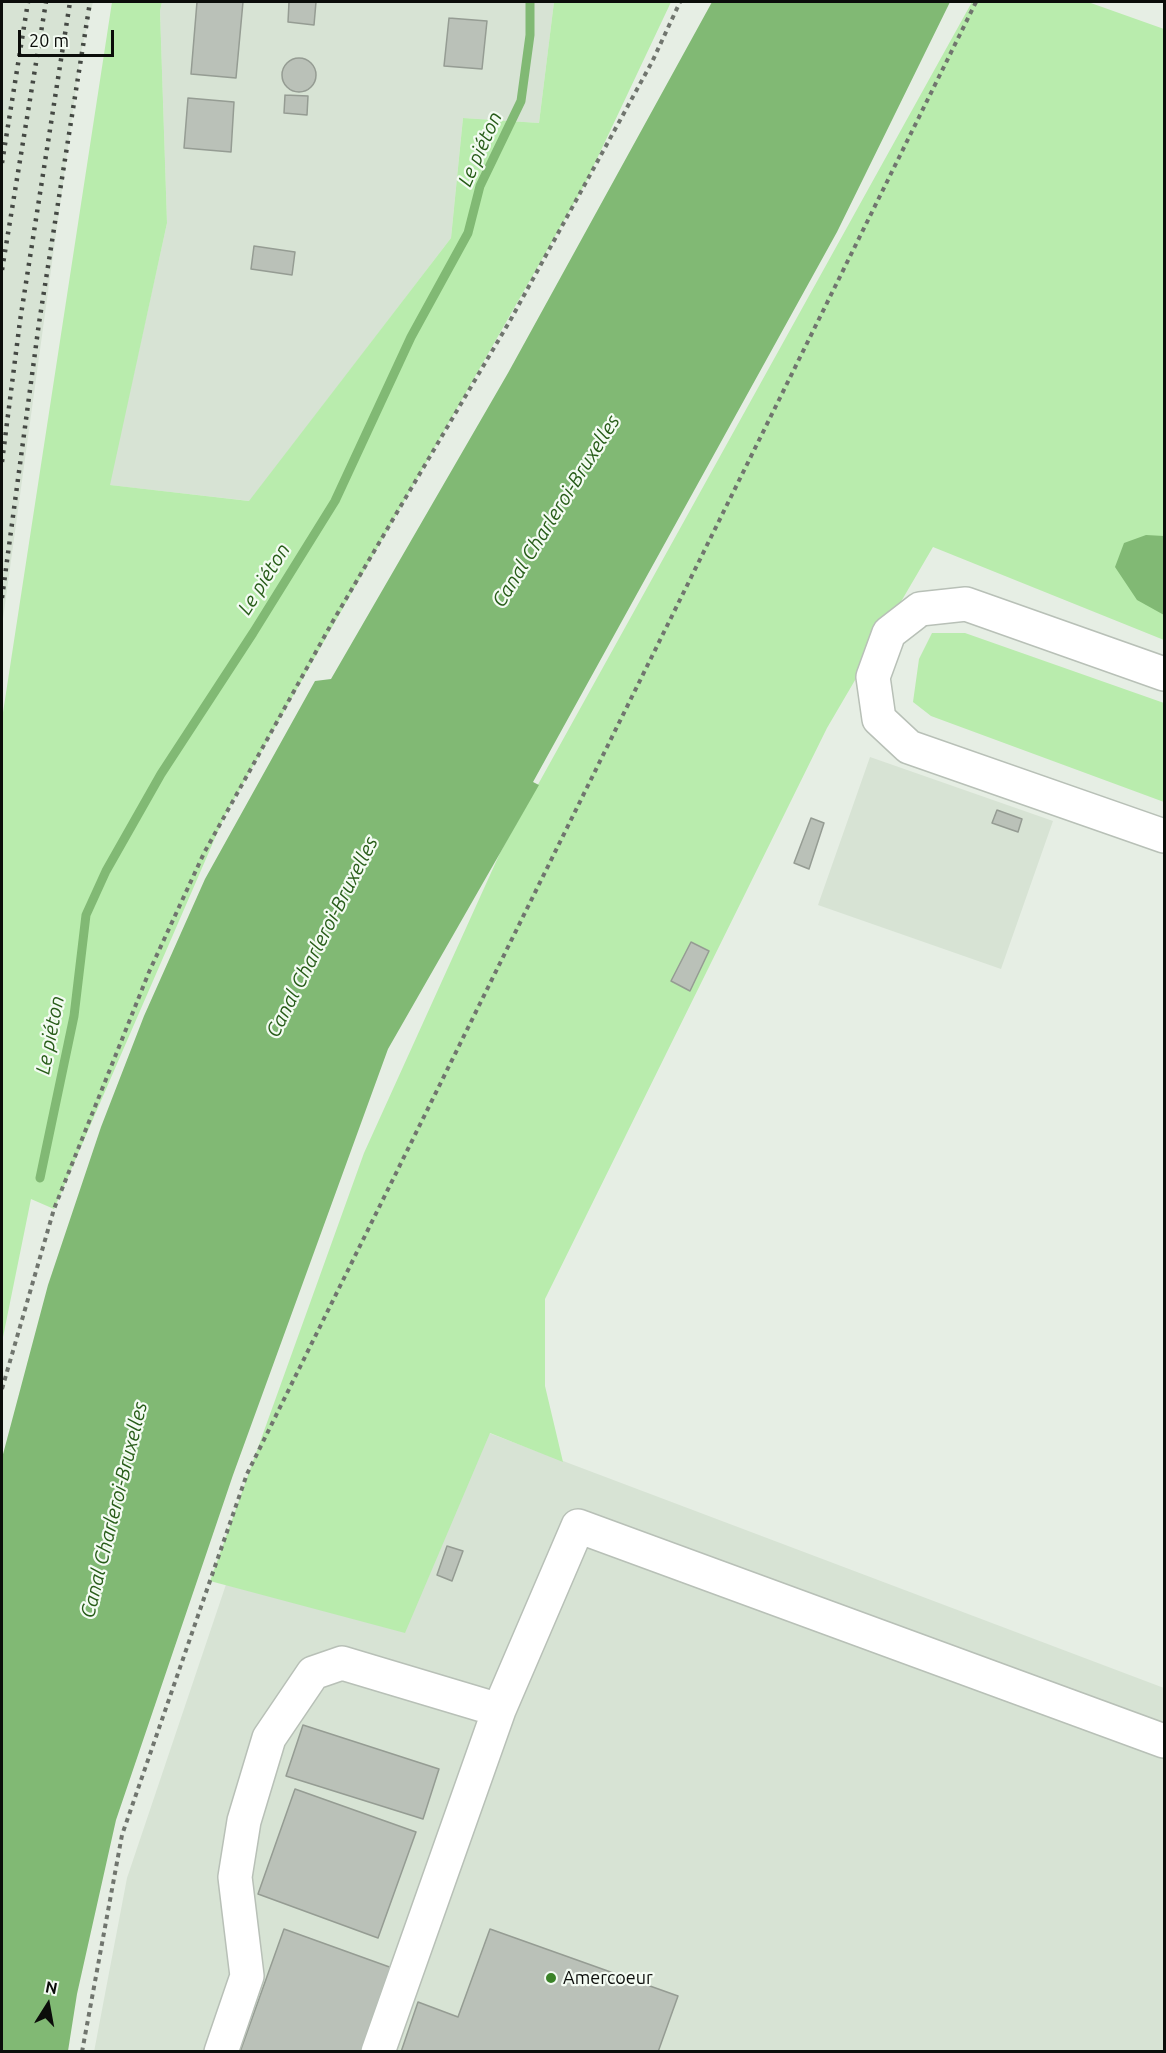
<!DOCTYPE html>
<meta charset="utf-8">
<style>
body{margin:0}
#map{position:relative;width:1166px;height:2053px;overflow:hidden;background:#e6eee4;font-family:Ubuntu,sans-serif}
canvas{display:block}
.frame{position:absolute;inset:0;border:3px solid #0b0d0a;pointer-events:none}
.north{position:absolute;left:18px;top:1975px;width:60px;height:60px;-webkit-text-stroke:4px #f3fbf2;paint-order:stroke;rotate:11deg;font-size:16px;font-weight:700;line-height:24px;text-align:center;color:#0b0d0a}
.north::after{content:'';display:block;margin:auto;width:21px;height:27px;background:#0b0d0a;clip-path:polygon(50% 0,100% 100%,50% 72%,0 100%)}
.scale{position:absolute;left:18px;top:30px;width:96px;height:27px;box-sizing:border-box;border:3px solid #0b0d0a;border-top:0;padding-left:8px;font-size:18px;line-height:21px;white-space:nowrap;color:#0b0d0a;-webkit-text-stroke:4px #f3fbf2;paint-order:stroke}
</style>
<div id="map">
<canvas width="1166" height="2053"></canvas>
<div class="frame"></div>
<div class="north">N</div>
<div class="scale">20 m</div>
</div>
<script>
const ctx = document.querySelector('canvas').getContext('2d');
ctx.lineJoin = 'round';
function paint(path, color) { ctx.fillStyle = color; ctx.fill(path, 'evenodd'); }
const poly = rows => new Path2D(rows.map(r => 'M' + r).join(''));
function trace(path, color, width, dash) { ctx.strokeStyle = color; ctx.lineWidth = width; ctx.lineCap = dash ? 'butt' : 'round'; ctx.setLineDash(dash || []); ctx.stroke(path); }
function drawText(font, color, halo, rows, align = 'center') {
  ctx.font = font + ' Ubuntu,sans-serif'; ctx.lineWidth = 4.5; ctx.setLineDash([]); ctx.textBaseline = 'middle'; ctx.strokeStyle = halo; ctx.fillStyle = color; for (const [text, x, y, turn = 0] of rows) {
    ctx.save(); ctx.translate(x, y); ctx.rotate((+turn || 0) * Math.PI / 180); ctx.textAlign = isNaN(turn) ? turn : align; if (halo) ctx.strokeText(text, 0, 0); ctx.fillText(text, 0, 0); ctx.restore();
  }
}
paint(poly([
 [2,2,93,2,81,52,2,626],
 [162,2,554,2,539,123,463,118,451,238,250,501,109,485,167,223,160,11],
 [870,757,1053,821,1001,969,818,905],
 [301,1362,1164,1688,1164,2051,94,2052,127,1878]
]), '#d7e3d4');
paint(poly([
 [112,2,162,2,160,11,167,223,110,485,249,501,451,238,463,118,539,123,554,2,671,2,586,182,225,815,54,1209,31,1199,2,1342,2,719],
 [972,2,1088,2,1164,29,1164,640,933,547,827,728,545,1299,545,1386,563,1462,490,1433,405,1633,210,1581,364,1153,500,853],
 [932,633,965,633,1164,703,1164,802,931,716,913,702,919,659]
]), '#b9ecad');
paint(poly([
 [712,2,950,2,837,232,533,782,539,785,388,1049,233,1475,116,1820,77,1994,68,2051,2,2051,2,1458,48,1285,101,1127,144,1016,205,879,315,681,331,679,508,373],
 [1146,535,1164,536,1164,615,1137,600,1115,567,1124,543]
]), '#81b974');
trace(poly([
 [40,1178,74,1016,86,915,106,871,161,774,253,633,335,501,411,337,468,233,480,186,521,101,530,35,530,2]
]), '#81b974', 9);
const building = poly([
 [197,2,243,2,236,78,191,74,197,2],
 [289,2,316,2,314,25,288,22,289,2],
 [449,18,487,21,482,69,444,66,449,18],
 '282 75a17 17 0 1 1 34 0a17 17 0 1 1-34 0Z',
 [285,95,308,96,307,115,284,113,285,95],
 [188,98,234,102,231,152,184,148,188,98],
 [254,246,295,252,292,275,251,269,254,246],
 [997,810,1022,819,1018,832,992,823,997,810],
 [811,818,824,823,809,869,794,863,811,818],
 [691,942,709,951,690,991,671,981,691,942],
 [447,1546,463,1551,452,1581,437,1575,447,1546],
 [303,1725,439,1769,423,1819,286,1776,303,1725],
 [295,1789,416,1832,378,1938,258,1894,295,1789],
 [284,1929,395,1969,365,2052,240,2052,284,1929],
 [490,1929,678,1996,658,2052,401,2052,418,2002,458,2017,490,1929]
]);
paint(building, '#bac1b8');
trace(building, '#959c93', 1.5);
const minor = poly([
 [1164,674,966,604,920,609,889,633,873,677,879,719,909,747,1164,836],
 [221,2052,247,1976,235,1877,244,1821,269,1738,313,1673,342,1663,499,1710],
 [378,2052,499,1710,578,1526,1164,1741]
]);
trace(minor, '#b8c0b7', 36);
trace(poly([
 [2,1389,54,1209,149,972,204,853,333,621,511,319,652,62,680,2],
 [82,2052,122,1835,247,1474,976,2]
]), '#70756e', 4, [4.5, 4.5]);
trace(minor, '#fff', 33);
trace(poly([
 [2,163,28,2],
 [2,270,46,2],
 [2,462,20,321,70,2],
 [2,598,39,323,90,2]
]), '#454944', 4.5, [3, 6]);
for (const [x, y, r, color] of [
 [551,1978,6,"#3b8328"]
]) { const dot = new Path2D(); dot.arc(x, y, r, 0, 2 * Math.PI); ctx.fillStyle = color; ctx.fill(dot); trace(dot, '#f3fbf2', 2); }
drawText('18px', '#0b0d0a', '#f3fbf2', [
 ["Amercoeur",563,1978]
], 'left');
drawText('italic 20px', '#275c18', '#f3fbf2', [
 ["Le piéton",480,149,-66],
 ["Canal Charleroi-Bruxelles",556,511,-58],
 ["Le piéton",264,579,-58],
 ["Canal Charleroi-Bruxelles",322,937,-63],
 ["Le piéton",50,1035,-79],
 ["Canal Charleroi-Bruxelles",114,1510,-76]
]);
</script>
